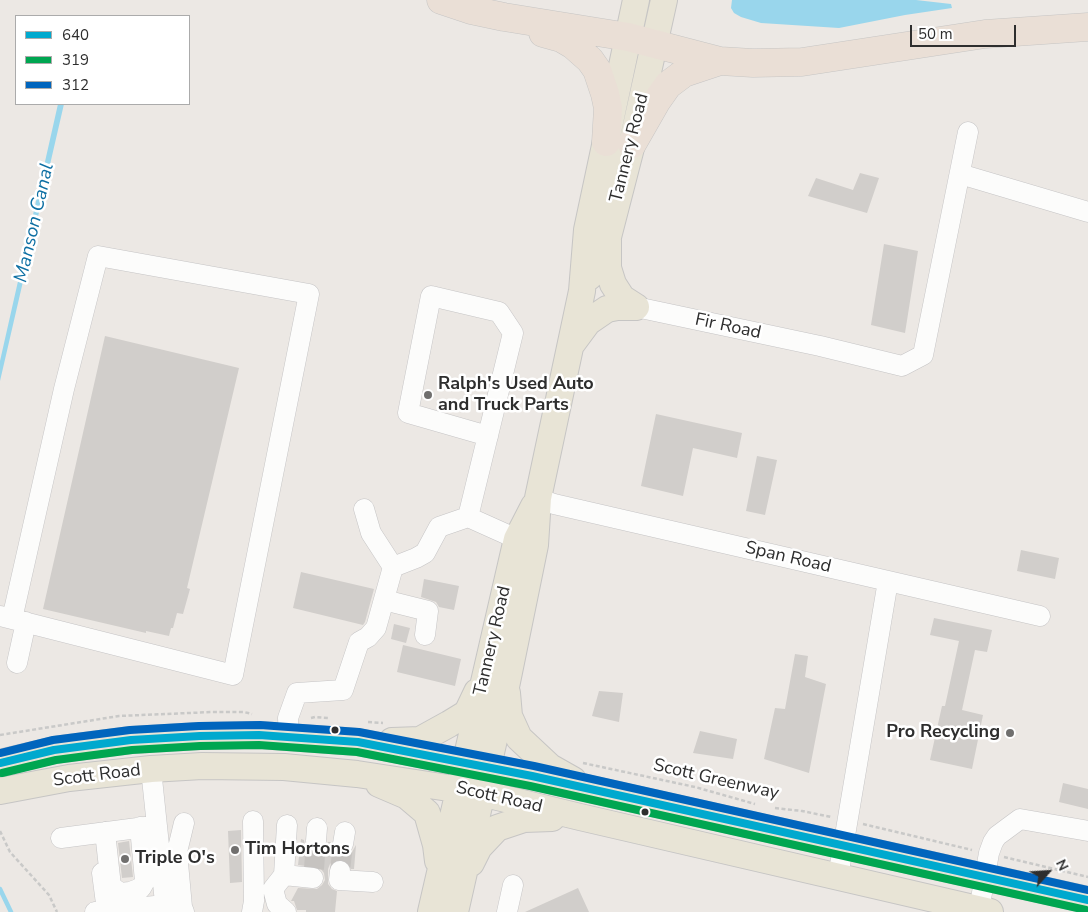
<!DOCTYPE html>
<style>
body{margin:0}
#map{position:relative;width:1088px;height:912px;overflow:hidden;background:#ece8e4;font-family:"Nunito Sans",sans-serif}
canvas{display:block}
.legend{position:absolute;left:15px;top:15px;width:175px;height:90px;box-sizing:border-box;background:#fff;border:1px solid #ababab;margin:0;padding:6px 9px;list-style:none;font-size:15px;color:#2e2e2e}
.legend li{display:flex;align-items:center;gap:10px;height:25px}
.legend b{width:25px;border:1px solid #ababab}
.north{position:absolute;left:1023px;top:847px;width:50px;height:50px;-webkit-text-stroke:4px #fff;paint-order:stroke;rotate:64deg;font-size:14px;font-weight:700;line-height:20px;text-align:center;color:#2e2e2e}
.north::after{content:'';display:block;margin:auto;width:18px;height:22px;background:#2e2e2e;clip-path:polygon(50% 0,100% 100%,50% 72%,0 100%)}
.scale{position:absolute;left:910px;top:25px;width:106px;height:22px;box-sizing:border-box;border:2px solid #2e2e2e;border-top:0;padding-left:6px;font-size:15px;line-height:18px;white-space:nowrap;color:#2e2e2e;-webkit-text-stroke:4px #fff;paint-order:stroke}
</style>
<div id="map">
<canvas width="1088" height="912"></canvas>
<ul class="legend">
<li><b style="height:6px;background:#00a9ce"></b>640</li>
<li><b style="height:6px;background:#00a651"></b>319</li>
<li><b style="height:6px;background:#0065bd"></b>312</li>
</ul>
<div class="north">N</div>
<div class="scale">50 m</div>
</div>
<script>
const ctx = document.querySelector('canvas').getContext('2d');
ctx.lineJoin = 'round';
function paint(path, color) { ctx.fillStyle = color; ctx.fill(path, 'evenodd'); }
const poly = rows => new Path2D(rows.map(r => 'M' + r).join(''));
function trace(path, color, width, dash) { ctx.strokeStyle = color; ctx.lineWidth = width; ctx.lineCap = dash ? 'butt' : 'round'; ctx.setLineDash(dash || []); ctx.stroke(path); }
function drawText(font, color, halo, rows, align = 'center') {
  ctx.font = font + ' "Nunito Sans",sans-serif'; ctx.lineWidth = 5; ctx.setLineDash([]); ctx.textBaseline = 'middle'; ctx.strokeStyle = halo; ctx.fillStyle = color; for (const [text, x, y, turn = 0] of rows) {
    ctx.save(); ctx.translate(x, y); ctx.rotate((+turn || 0) * Math.PI / 180); ctx.textAlign = isNaN(turn) ? turn : align; if (halo) ctx.strokeText(text, 0, 0); ctx.fillText(text, 0, 0); ctx.restore();
  }
}
paint(poly([
 [732,0,916,0,951,4,952,8,905,15,839,28,761,23,741,17,734,13,731,8],
 [58,104,64,104,0,381,0,361]
]), '#99d6ec');
trace(poly([
 [0,889,11,912]
]), '#99d6ec', 4.5);
paint(poly([
 [860,173,879,178,867,213,808,196,816,178,853,190],
 [884,244,918,251,905,333,871,325],
 [105,336,239,368,187,588,190,589,183,614,177,613,173,628,171,628,169,636,146,631,146,633,43,609],
 [656,414,742,433,737,458,693,448,683,496,641,486],
 [757,456,777,460,765,515,746,511],
 [1021,550,1059,558,1055,579,1017,571],
 [301,572,374,589,365,622,363,625,293,608],
 [424,579,459,586,454,610,439,607,436,602,421,597],
 [934,618,992,630,987,652,975,650,962,710,983,715,972,769,930,760,942,706,945,706,959,641,930,635],
 [394,624,410,628,406,643,391,639],
 [403,645,461,659,455,686,397,672],
 [795,654,808,656,805,677,826,684,809,773,764,759,775,708,785,709],
 [599,691,623,693,619,722,592,716],
 [700,731,737,739,733,759,693,753],
 [1063,783,1088,789,1088,809,1059,802],
 [241,830,242,882,230,883,228,831],
 [301,839,304,840,305,846,309,850,315,853,322,851,326,847,328,842,331,842,332,848,335,853,342,856,348,855,352,852,356,845,354,869,351,869,347,862,341,859,335,860,330,864,328,869,328,884,332,889,337,891,335,912,306,912,306,910,297,910,294,901,291,901,298,888,317,889,322,885,325,880,324,873,320,868,298,865],
 [129,841,133,877,122,878,118,843],
 [578,888,589,912,525,912]
]), '#d1cecb');
trace(poly([
 [314,869,316,841],
 [340,871,343,844]
]), '#c6c3c0', 20, [20, 10]);
const minor = poly([
 [960,174,1088,212],
 [636,307,820,346,902,366,923,355,968,132],
 [488,436,408,413,431,296,499,312,513,333,468,517,517,539],
 [538,498,554,504,1040,616],
 [364,509,371,533,393,567],
 [384,600,428,611,425,635],
 [0,616,233,675,309,294,98,256,64,389,12,619],
 [17,663,26,622],
 [289,737,288,718,297,693,343,690,359,642,368,637,376,628,393,567,416,558,425,553,439,527,468,517],
 [151,769,166,912],
 [184,823,177,852,182,907,184,912],
 [287,825,284,875,313,878],
 [105,832,111,886,120,893,130,892,141,888,145,881,140,827],
 [61,838,153,826],
 [316,841,317,828],
 [343,844,345,832],
 [340,871,339,880,373,882],
 [102,873,107,911],
 [284,875,273,889,277,904,286,912],
 [838,877,888,581],
 [979,910,989,853,993,842,997,836,1020,819,1088,831],
 [95,912,165,905],
 [252,912,254,901,253,821],
 [507,912,513,885]
]);
const major = poly([
 [608,240,608,268,613,284,622,298,636,307],
 [589,277,608,237,632,144,664,0],
 [571,345,588,322,607,309,617,307,636,307],
 [507,693,509,716,519,738,550,767,573,780],
 [392,741,420,740,449,724,467,713,477,692],
 [0,763,54,750,131,740,200,736,259,735,358,742,532,776,1088,900],
 [379,784,407,796,427,813,436,845,438,861],
 [0,791,69,778,151,769,202,766,284,767,357,774,481,793,580,817,990,912],
 [471,863,479,847,497,828,524,819,552,818],
 [431,912,517,539,534,506],
 [455,912,507,682,535,545,538,498,582,291,587,230,636,0]
]);
const highway = poly([
 [441,0,471,10,504,17,628,37,720,61,753,63,802,62,985,34,1088,27],
 [543,33,561,38,573,45,590,60,597,70,605,94,608,108,606,142],
 [632,144,656,102,668,85,684,73,720,61]
]);
trace(minor, '#c5c4c5', 21);
trace(major, '#c6c5c4', 28);
trace(highway, '#c6c5c4', 29);
trace(poly([
 [311,718,315,717,328,718],
 [368,722,383,723],
 [0,735,119,716,212,712,244,712,252,714],
 [583,763,695,787,755,804],
 [775,808,802,811,831,817],
 [863,824,972,850],
 [0,831,10,852,49,895,57,912],
 [1004,857,1088,877]
]), '#c9c9c8', 2.5, [4, 2.5]);
trace(minor, '#fcfcfb', 20);
trace(major, '#e8e4d6', 26);
trace(highway, '#eadfd6', 28);
trace(poly([
 [0,763,54,750,131,740,200,736,259,735,358,742,532,776,1088,900]
]), '#00a9ce', 8);
trace(poly([
 [2,773,56,760,132,750,200,746,259,745,357,752,530,786,1086,910]
]), '#00a651', 8);
trace(poly([
 [0,753,53,740,130,730,199,726,260,725,359,732,534,766,1088,890]
]), '#0065bd', 8);
for (const [x, y, r, color] of [
 [428,395,5,"#706f6e"],
 [335,730,4.5,"#2e2e2e"],
 [1010,733,5,"#706f6e"],
 [645,812,4.5,"#2e2e2e"],
 [235,850,5,"#706f6e"],
 [125,859,5,"#706f6e"]
]) { const dot = new Path2D(); dot.arc(x, y, r, 0, 2 * Math.PI); ctx.fillStyle = color; ctx.fill(dot); trace(dot, '#fff', 2); }
drawText('18px', '#2e2e2e', '#fff', [
 ["Tannery Road",630,148,-76],
 ["Fir Road",728,327,12],
 ["Span Road",788,558,13],
 ["Tannery Road",493,641,-77],
 ["Scott Road",97,776,-7],
 ["Scott Greenway",716,780,13],
 ["Scott Road",499,798,13]
]);
drawText('bold 18px', '#2e2e2e', '#fff', [
 ["Ralph's Used Auto",438,385],
 ["and Truck Parts",438,406],
 ["Pro Recycling",1000,733,"right"],
 ["Tim Hortons",245,850],
 ["Triple O's",135,859]
], 'left');
drawText('italic 19px', '#0d6fa3', '#fff', [
 ["Manson Canal",35,223,-77]
]);
</script>
